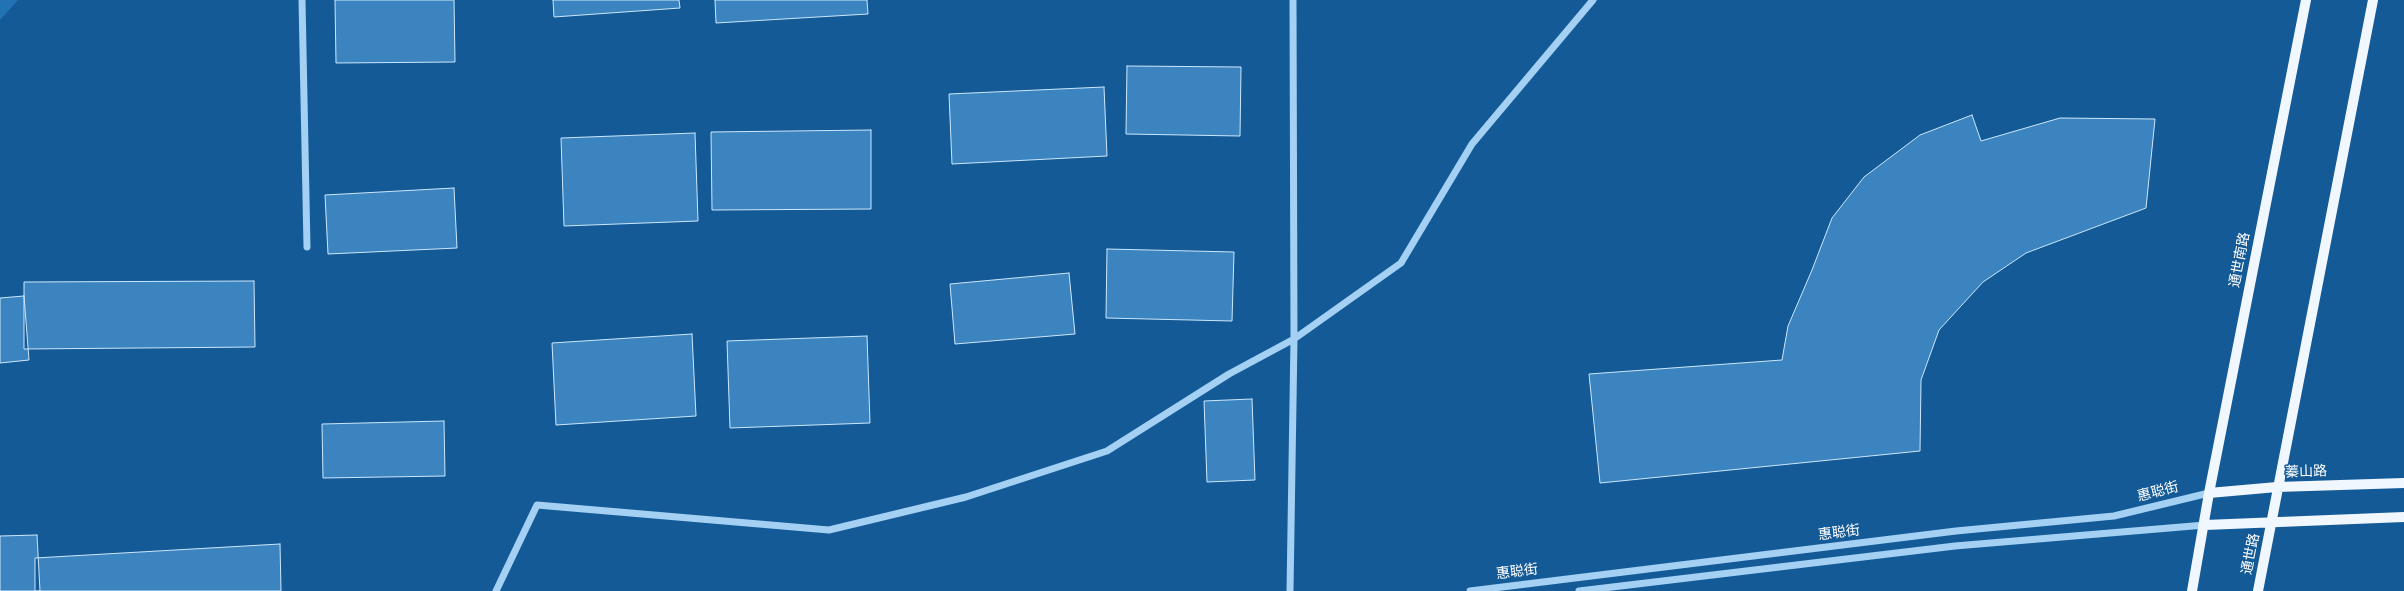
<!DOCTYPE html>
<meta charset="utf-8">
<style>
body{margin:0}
canvas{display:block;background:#135a97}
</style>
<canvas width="2404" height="591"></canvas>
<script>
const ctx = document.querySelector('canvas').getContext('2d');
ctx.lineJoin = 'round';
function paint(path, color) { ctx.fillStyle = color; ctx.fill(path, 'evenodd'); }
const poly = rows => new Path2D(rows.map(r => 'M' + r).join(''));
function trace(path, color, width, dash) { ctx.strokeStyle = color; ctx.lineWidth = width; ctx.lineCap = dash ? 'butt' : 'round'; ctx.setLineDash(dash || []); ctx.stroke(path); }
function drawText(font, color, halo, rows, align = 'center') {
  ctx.font = font + ' Manrope,"Noto Sans SC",sans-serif'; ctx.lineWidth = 3; ctx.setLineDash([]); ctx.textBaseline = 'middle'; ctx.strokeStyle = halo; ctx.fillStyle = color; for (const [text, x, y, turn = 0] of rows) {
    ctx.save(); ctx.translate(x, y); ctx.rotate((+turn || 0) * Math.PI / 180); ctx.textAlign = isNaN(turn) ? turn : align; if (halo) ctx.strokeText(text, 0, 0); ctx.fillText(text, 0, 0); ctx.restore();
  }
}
paint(poly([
 [0,0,18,0,0,20]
]), '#2273b4');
const building = poly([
 [335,0,454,0,455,62,336,63,335,0],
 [553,0,679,0,680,8,554,17,553,0],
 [715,0,867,0,868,14,716,23,715,0],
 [1127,66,1241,67,1240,136,1126,134,1127,66],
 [1104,87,1107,156,952,164,949,94,1104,87],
 [1972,115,1981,141,2060,118,2155,119,2146,208,2026,253,1983,282,1939,330,1921,380,1920,451,1600,483,1589,374,1782,360,1788,326,1812,270,1832,218,1864,177,1920,135,1972,115],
 [871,130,871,209,712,210,711,132,871,130],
 [695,133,698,221,564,226,561,138,695,133],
 [454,188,457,248,328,254,325,195,454,188],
 [1107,249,1234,252,1232,321,1106,318,1107,249],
 [1069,273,1075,334,955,344,950,284,1069,273],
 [254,281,255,347,24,349,24,282,254,281],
 [24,296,29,360,0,363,0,298,24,296],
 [692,334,696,416,556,425,552,343,692,334],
 [867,336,870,423,730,428,727,341,867,336],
 [1252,399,1255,480,1207,482,1204,401,1252,399],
 [444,421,445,476,323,478,322,424,444,421],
 [37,535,40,591,0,591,0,536,37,535],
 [280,544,281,591,35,591,35,558,280,544]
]);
paint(building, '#3c84bf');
trace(building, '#cce7fd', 1);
trace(poly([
 [302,0,307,247],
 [496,591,537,505,829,530,966,497,1107,451,1229,374,1294,339,1401,263,1472,144,1593,0],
 [1290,591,1294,339,1293,0],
 [1470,591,1956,531,2114,516,2209,493],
 [1579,591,1955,546,2205,525]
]), '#a4d0f3', 7);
trace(poly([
 [2209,493,2277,487,2404,483],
 [2205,525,2404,517],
 [2192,591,2209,493,2306,0],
 [2258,591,2373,0]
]), '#f0f7ff', 10);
drawText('14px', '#fff', '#135a97', [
 ["通世南路",2240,260,-79],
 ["蓁山路",2306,472,-2],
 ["惠聪街",2158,492,-14],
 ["惠聪街",1839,533,-7],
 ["通世路",2251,554,-79],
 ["惠聪街",1517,572,-7]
]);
</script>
